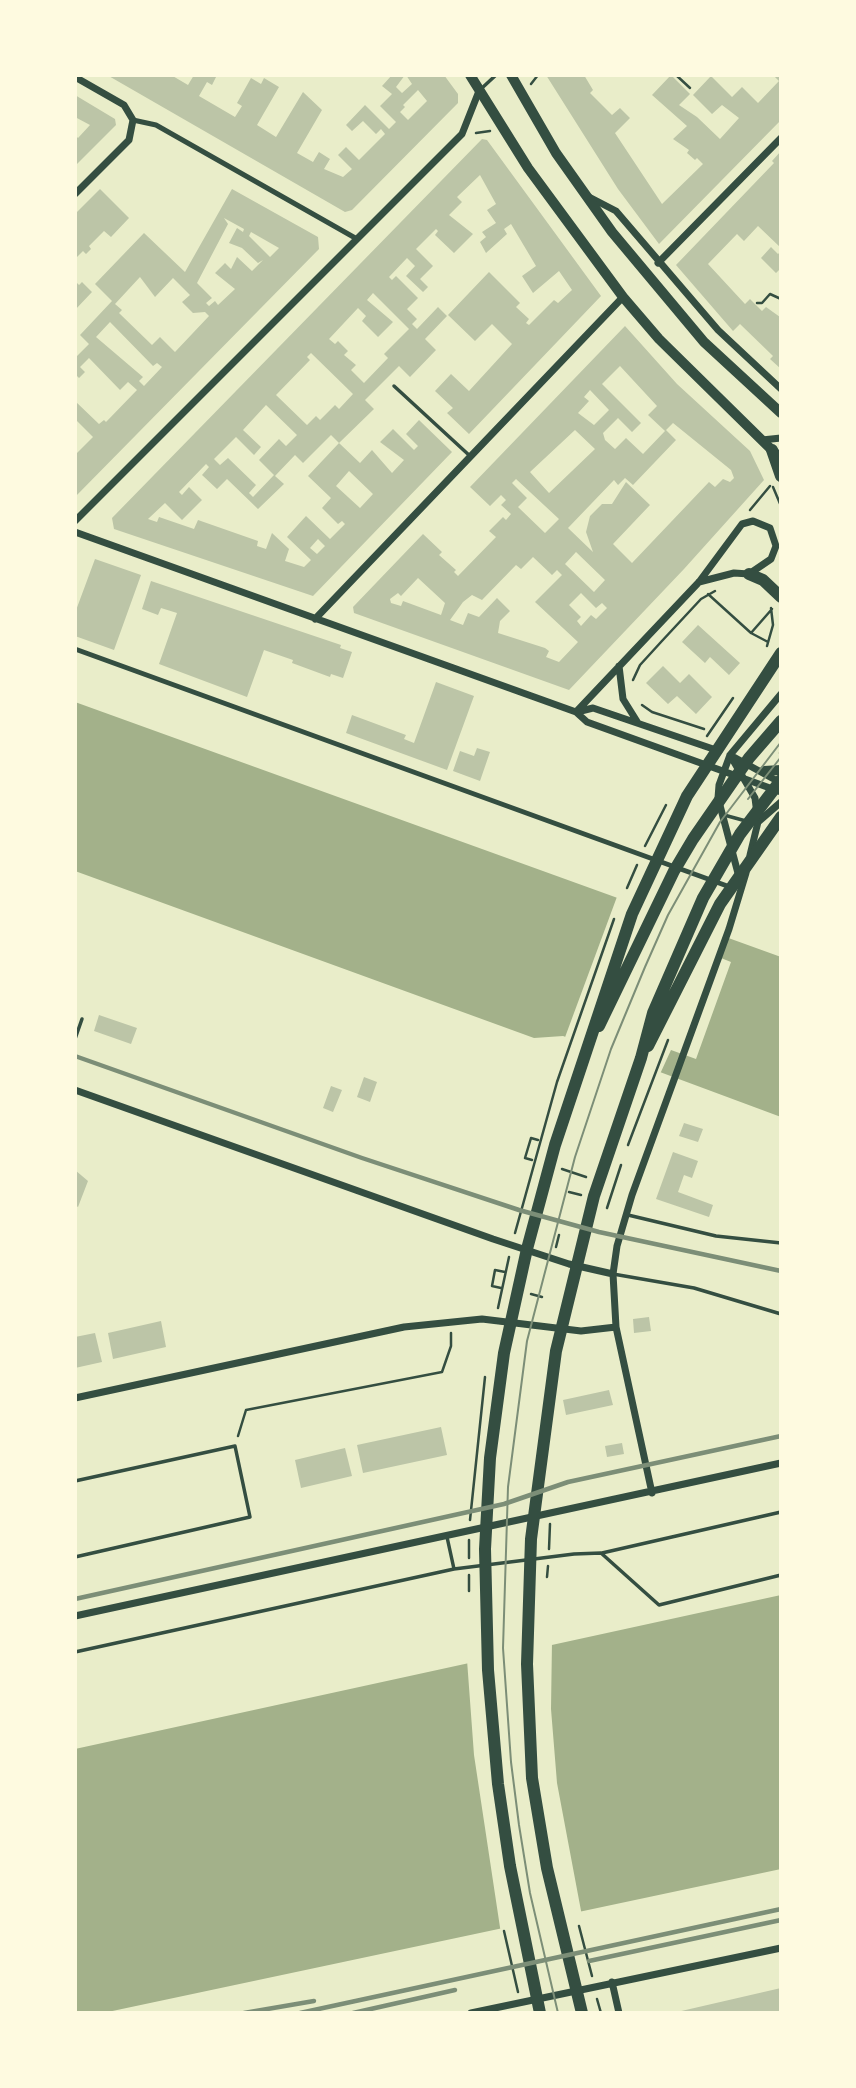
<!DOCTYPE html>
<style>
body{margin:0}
#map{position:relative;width:856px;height:2088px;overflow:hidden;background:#e9edc9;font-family:"PT Sans",sans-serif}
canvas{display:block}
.frame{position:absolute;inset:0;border:77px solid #fefae0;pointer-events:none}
</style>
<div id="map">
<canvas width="856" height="2088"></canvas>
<div class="frame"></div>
</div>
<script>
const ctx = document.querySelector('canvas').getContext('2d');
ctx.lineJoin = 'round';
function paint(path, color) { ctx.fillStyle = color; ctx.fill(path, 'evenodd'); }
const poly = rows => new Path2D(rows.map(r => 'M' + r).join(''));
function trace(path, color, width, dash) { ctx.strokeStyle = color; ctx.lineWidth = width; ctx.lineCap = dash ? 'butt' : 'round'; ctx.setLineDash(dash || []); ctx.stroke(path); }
paint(poly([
 [75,702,781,957,781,1117,563,1036,534,1038,75,871],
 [781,1595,781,1869,103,2013,75,2013,75,1749]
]), '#a3b18a');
paint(poly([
 [618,894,727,933,716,956,731,962,696,1059,671,1050,660,1074,564,1040],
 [552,1641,551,1709,557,1783,582,1916,501,1934,474,1755,467,1660]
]), '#e9edc9');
paint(poly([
 [107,75,171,75,188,85,194,75,217,75,212,85,207,82,199,96,235,117,242,106,237,103,251,78,261,84,264,78,279,87,257,125,276,137,303,92,322,110,297,153,313,162,319,152,330,159,324,169,343,177,352,169,338,155,346,147,359,160,385,134,381,129,376,134,363,121,352,131,346,125,365,105,389,129,396,122,380,106,392,94,382,86,392,75,405,75,396,87,402,93,412,84,406,75,444,75,458,94,458,103,352,210,345,212],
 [418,90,427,101,408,120,400,112,405,107,403,105],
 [546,75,584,75,593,90,590,93,612,115,620,108,630,118,615,133,662,204,703,164,697,158,695,160,687,153,689,150,673,139,687,126,652,95,671,75,690,94,679,105,697,117,720,139,739,118,722,105,712,114,693,95,711,76,732,97,742,87,758,103,779,81,773,75,781,75,781,120,659,244,618,189],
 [75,95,115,119,116,125,75,166,75,135,78,138,90,125,75,117],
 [482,139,487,140,601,296,469,434,447,413,453,408,435,391,451,374,469,391,512,344,492,324,475,341,448,315,489,272,520,303,516,307,529,319,526,323,529,325,554,300,558,303,572,290,559,271,533,293,522,276,536,266,511,224,504,229,507,234,486,253,480,242,486,237,482,232,496,223,487,210,496,204,480,175,457,197,462,202,449,215,473,234,454,253,435,235,438,231,436,229,416,249,433,266,420,279,428,287,423,292,406,276,415,266,407,258,389,277,392,280,396,276,418,298,407,309,417,319,412,324,417,329,438,307,447,316,425,339,436,350,410,377,399,366,365,400,374,409,339,443,331,435,303,463,295,455,275,476,284,484,258,509,227,479,217,489,202,475,209,467,206,464,179,492,182,495,189,487,202,500,182,520,165,503,148,519,157,522,159,517,194,529,198,520,258,541,257,546,266,549,272,533,289,549,285,561,304,567,311,560,287,537,306,516,330,539,345,524,342,521,338,524,322,508,331,498,308,476,339,443,360,463,372,450,392,473,404,460,380,442,393,429,414,450,418,446,406,434,419,420,452,452,313,596,114,529,112,518],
 [373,293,409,329,384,354,388,358,364,383,351,370,356,365,344,355,348,351,338,341,335,344,329,339,358,308,366,316,362,321,378,337,393,322,367,300],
 [311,353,353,394,339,409,335,405,320,420,316,416,307,425,276,395,310,360,307,357],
 [266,405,297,435,286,446,279,439,259,460,274,475,253,497,249,493,256,485,228,458,220,465,214,459,236,437,254,455,261,447,243,430],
 [349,471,373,494,360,508,336,486],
 [318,539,325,546,317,554,310,548],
 [781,151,781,248,758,226,744,241,737,234,708,264,745,304,750,299,762,311,766,307,780,317,781,369,770,359,773,356,740,324,733,331,676,265,774,163,772,161],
 [100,189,129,218,111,237,104,231,89,246,91,249,86,254,83,251,75,259,75,214],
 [232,189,318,237,319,249,75,497,75,455,93,437,75,419,75,401,99,424,104,420,106,422,137,390,128,382,120,390,89,358,80,367,85,372,79,378,75,374,75,358,89,344,80,335,112,301,95,284,144,233,185,272],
 [224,218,244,229,243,232,237,228,229,243,242,248,258,263,263,260,252,271,237,257,231,269,225,263,215,273,235,289,218,305,215,301,209,306,206,303,212,298,197,283,228,224],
 [251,232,279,248,270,257,249,236],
 [140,277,155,297,173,278,190,295,182,302,193,313,205,312,209,316,175,352,160,337,152,345,119,313,122,310,115,304],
 [110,322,153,366,157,363,162,367,144,386,139,381,143,377,96,337],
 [771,247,778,254,781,251,781,268,776,273,761,258],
 [75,281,79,285,82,282,92,292,75,310],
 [625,326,677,384,750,451,764,480,684,569,569,690,354,613,353,607,423,534,442,552,439,555,456,570,454,572,458,576,496,537,489,531,503,517,506,520,511,514,501,505,506,500,501,495,490,506,470,487],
 [620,366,657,406,648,415,665,431,643,454,626,438,615,449,605,440,603,433,618,418,632,432,641,423,602,384],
 [590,390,609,410,594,425,578,413,589,401,584,397],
 [673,423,731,470,734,478,730,482,723,479,715,487,709,482,632,563,613,544,650,505,626,482,612,504,602,504,590,516,586,532,593,552,568,528,614,480,618,485,625,478,633,485,676,440,666,430],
 [575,430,595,449,549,493,530,472],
 [516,479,559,519,545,533,518,507,527,498,512,483],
 [576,552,605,580,594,592,565,564],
 [533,557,552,575,557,570,562,575,535,602,578,642,559,662,546,657,549,651,545,648,498,633,500,621,510,611,497,598,479,617,468,613,463,625,450,620,463,602,472,595,482,600,516,565,521,569],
 [418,578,445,603,441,615,403,601,401,606,391,603,390,599,398,593,401,596],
 [581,593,596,608,602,603,607,608,596,619,591,615,581,626,577,621,581,617,569,605],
 [95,559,141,575,114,650,75,636,75,613],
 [151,581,341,645,340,648,352,652,343,678,331,674,330,677,292,663,293,660,264,650,247,697,159,664,177,613,161,608,158,615,142,609],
 [698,625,740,663,729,675,710,657,705,663,682,642],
 [663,666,680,683,689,674,712,697,696,714,677,696,668,704,646,683],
 [436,682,474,696,447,770,346,733,352,715,406,735,404,739,414,743],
 [477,748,490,752,480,781,453,771,460,751,474,756],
 [99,1015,137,1028,131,1044,94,1031],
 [364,1077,377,1082,370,1102,357,1097],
 [331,1086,342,1090,333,1112,323,1108],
 [684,1123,703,1129,698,1142,679,1136],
 [673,1152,698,1161,692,1178,684,1175,678,1192,713,1205,709,1217,656,1199],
 [75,1170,88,1181,78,1207,75,1205],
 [649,1317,651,1331,634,1333,633,1319],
 [161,1321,166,1347,113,1359,108,1333],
 [95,1333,102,1362,75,1368,75,1337],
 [609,1390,613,1405,566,1415,563,1400],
 [441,1427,447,1455,363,1473,357,1445],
 [622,1443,624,1454,607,1457,605,1446],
 [345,1448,352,1476,301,1488,295,1460],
 [781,1988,781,2013,677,2013,677,2012]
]), '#bcc5a7');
trace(poly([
 [676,75,690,88],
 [531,84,538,75],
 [476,133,490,131],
 [757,303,762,303,770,294,781,299],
 [773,487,781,506],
 [750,510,770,486],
 [708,594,751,633,768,642],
 [751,633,772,609],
 [767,646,773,625,771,608],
 [633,680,640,665,661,642,701,599,715,591],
 [642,705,652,712,704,729],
 [707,736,733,698],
 [780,753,781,752],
 [645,846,666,805],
 [627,888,637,865],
 [628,1145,668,1040],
 [532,1160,525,1158,531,1138,538,1140],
 [562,1169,586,1177],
 [569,1192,581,1195],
 [607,1208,621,1165],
 [515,1233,557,1082,614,919],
 [556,1247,559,1235],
 [501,1288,492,1286,495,1270,505,1272],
 [531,1294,542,1297],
 [498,1308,509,1257],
 [238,1436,246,1410,442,1372,451,1346,451,1333],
 [470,1520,485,1377],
 [469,1540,469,1558],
 [549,1549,550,1524],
 [469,1575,469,1591],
 [547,1577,548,1566],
 [579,1926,592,1976],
 [504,1931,518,1992],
 [597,1999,601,2013]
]), '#344e41', 2.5);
trace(poly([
 [482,88,496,75],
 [394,386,470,456],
 [724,815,746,821],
 [75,1039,82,1019],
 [628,1215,716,1236,781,1243],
 [613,1274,694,1288,781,1314],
 [75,1481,235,1446,250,1517,75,1557],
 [447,1537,454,1569],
 [602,1553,781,1512],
 [75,1652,454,1569,574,1554,601,1553,659,1605,781,1575]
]), '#344e41', 3.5);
trace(poly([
 [133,120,156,125,357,239],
 [75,649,730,887]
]), '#344e41', 5);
trace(poly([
 [75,77,124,105,133,120,129,140,75,194],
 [589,197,616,211,718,330,781,389],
 [658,263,781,138],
 [762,440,781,438],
 [75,521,462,134,479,91],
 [75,532,576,712,587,722,781,792],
 [315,619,623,297],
 [619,666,623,699,638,723],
 [576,712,699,582,742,524,753,521,770,528,776,546,771,559,749,574,734,573,699,582],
 [577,712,593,708,719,751],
 [730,755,755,798,758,822,750,855],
 [730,755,781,783],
 [758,822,781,802],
 [739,877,718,798,719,785,730,755,781,694],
 [75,1090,493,1239,569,1264,613,1274],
 [75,1398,404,1327,482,1319,581,1331,616,1327],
 [652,1493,616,1327,613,1274,617,1246,632,1195,729,929,746,873],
 [75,1616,781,1463],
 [612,1982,619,2013],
 [471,2013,781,1948]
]), '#344e41', 7);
trace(poly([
 [470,75,528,168,623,297,659,339,777,455],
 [511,75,556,153,612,232,704,342,781,413],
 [764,771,781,770]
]), '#344e41', 10);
trace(poly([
 [772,450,781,476],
 [749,574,763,580,781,597],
 [599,1026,674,871,693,839,749,758,781,721],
 [648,1046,720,904,781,817],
 [540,2013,510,1866,498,1784,488,1670,485,1549,490,1458,504,1353,527,1249,555,1145,632,914,687,796,781,653],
 [582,2013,547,1868,532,1778,527,1664,531,1539,556,1351,594,1196,641,1058,653,1013,703,898,740,834,781,780]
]), '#344e41', 12);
trace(poly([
 [748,799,781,757],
 [558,2013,530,1893,519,1825,511,1762,503,1648,508,1487,527,1341,575,1157,611,1049,645,967,668,915,720,822,781,742]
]), '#7c8e77', 2);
trace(poly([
 [75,1056,362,1158,519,1210,599,1232,781,1271],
 [75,1599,504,1504,568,1482,781,1436],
 [589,1961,781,1920],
 [244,2013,314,2001],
 [300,2013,781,1909],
 [353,2013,455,1990]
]), '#7c8e77', 4.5);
</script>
